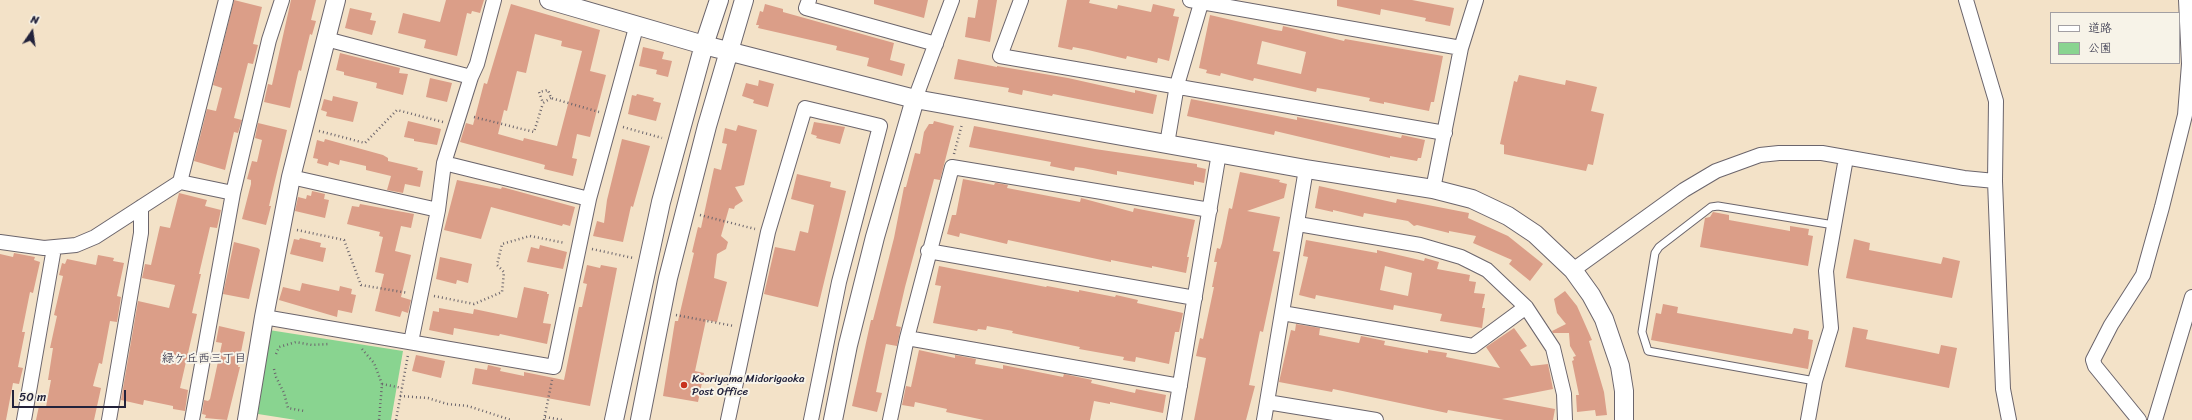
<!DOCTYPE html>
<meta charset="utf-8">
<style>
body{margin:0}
#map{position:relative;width:2192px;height:420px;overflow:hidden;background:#f3e2c8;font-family:Sriracha,"Klee One",sans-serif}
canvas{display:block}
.legend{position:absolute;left:2050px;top:12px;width:130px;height:52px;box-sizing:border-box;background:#f7f3e8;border:1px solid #a29fa3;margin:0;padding:5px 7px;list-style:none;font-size:12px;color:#22223b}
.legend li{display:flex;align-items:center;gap:8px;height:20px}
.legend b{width:20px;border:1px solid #a29fa3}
.north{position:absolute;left:12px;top:12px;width:40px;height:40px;-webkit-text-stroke:3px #f7f3e8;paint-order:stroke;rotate:13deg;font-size:11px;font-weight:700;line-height:16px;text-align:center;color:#22223b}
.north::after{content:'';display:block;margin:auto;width:14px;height:18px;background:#22223b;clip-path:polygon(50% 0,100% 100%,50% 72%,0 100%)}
.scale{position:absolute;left:12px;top:390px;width:114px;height:18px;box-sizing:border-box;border:2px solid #22223b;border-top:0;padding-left:5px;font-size:12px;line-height:14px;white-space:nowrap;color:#22223b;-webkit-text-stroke:3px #f7f3e8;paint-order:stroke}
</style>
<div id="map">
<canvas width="2192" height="420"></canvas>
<ul class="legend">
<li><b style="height:5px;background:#fff"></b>道路</li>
<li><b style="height:11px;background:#89d490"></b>公園</li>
</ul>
<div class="north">N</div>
<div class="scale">50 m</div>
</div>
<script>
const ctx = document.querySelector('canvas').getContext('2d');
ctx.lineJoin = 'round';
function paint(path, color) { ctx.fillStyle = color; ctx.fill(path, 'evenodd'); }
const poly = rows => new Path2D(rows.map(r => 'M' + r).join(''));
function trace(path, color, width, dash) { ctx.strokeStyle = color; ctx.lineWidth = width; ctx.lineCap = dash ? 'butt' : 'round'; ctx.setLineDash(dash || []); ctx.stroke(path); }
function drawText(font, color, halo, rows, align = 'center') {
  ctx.font = font + ' Sriracha,"Klee One",sans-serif'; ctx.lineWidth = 4; ctx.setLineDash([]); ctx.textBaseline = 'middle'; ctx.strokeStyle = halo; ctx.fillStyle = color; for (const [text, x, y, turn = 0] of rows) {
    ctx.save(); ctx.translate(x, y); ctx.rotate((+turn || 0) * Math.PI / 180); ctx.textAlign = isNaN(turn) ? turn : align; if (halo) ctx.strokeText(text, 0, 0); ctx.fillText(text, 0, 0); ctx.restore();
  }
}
paint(poly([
 [269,330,403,351,391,420,296,420,258,414]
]), '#89d490');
paint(poly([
 [234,0,262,7,253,44,258,45,253,64,248,63,234,118,242,120,238,133,234,132,225,170,194,161,207,109,216,111,222,88,213,85],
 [291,0,316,0,311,20,316,21,312,35,310,34,301,71,299,70,298,73,290,108,264,102,268,84,272,85],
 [446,0,484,0,480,13,472,11,471,14,467,13,457,56,424,48,426,40,398,33,403,13,440,22],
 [874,0,928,0,924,18,874,4],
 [978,0,997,0,990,42,965,37,968,17,975,18],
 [1067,0,1090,0,1089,3,1117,9,1118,5,1151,12,1153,4,1175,9,1173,16,1179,17,1169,61,1158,58,1157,63,1127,56,1126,59,1088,50,1073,47,1072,50,1058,47],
 [1337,0,1412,0,1454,8,1450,26,1425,21,1426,18,1381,9,1380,15,1337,6],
 [511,4,600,30,590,71,606,75,590,137,577,134,572,158,577,159,573,176,544,169,545,165,460,142,466,123,473,125,484,83,487,84],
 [535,34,562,41,561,46,582,51,557,146,524,138,523,141,498,134,504,110,507,111,517,71,526,73],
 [765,4,783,9,783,12,894,43,890,60,905,64,902,76,867,66,869,58,836,50,837,46,758,28,759,25,756,25,760,11,763,12],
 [350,8,372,13,370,20,376,21,372,35,345,28],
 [1210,15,1275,30,1282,31,1283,26,1344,41,1345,39,1443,56,1434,102,1431,102,1429,111,1384,102,1384,104,1369,101,1370,98,1329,90,1317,88,1316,92,1254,78,1253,81,1221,73,1220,76,1206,73,1207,70,1199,68],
 [1262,41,1306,52,1301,74,1257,64],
 [643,47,664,52,662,59,672,61,668,77,656,74,657,70,639,66],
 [340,53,400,68,399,73,408,74,403,95,376,88,377,83,344,75,344,72,336,70],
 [958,59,997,67,997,66,1068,78,1135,93,1135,90,1157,95,1153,114,1053,94,1052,96,1023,90,1022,95,1008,92,1009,88,954,79],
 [1519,75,1565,85,1566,80,1597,87,1591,111,1604,114,1593,165,1588,164,1586,171,1504,154,1504,145,1500,144,1514,81,1517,82],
 [430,78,452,83,447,102,426,97],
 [759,80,774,84,768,107,753,103,754,100,742,96,746,83,758,86],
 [637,94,654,98,653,101,661,103,656,121,628,114,632,95,636,96],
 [333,96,358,102,353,122,326,116,327,112,321,110,324,99,332,101],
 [1191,99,1297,120,1297,117,1401,138,1402,135,1425,140,1421,158,1418,158,1417,161,1390,156,1390,158,1275,131,1274,135,1187,116],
 [408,121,441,129,437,145,414,141,414,139,404,137],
 [934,121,954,126,940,180,934,179,905,287,896,326,901,327,897,346,886,344,876,392,882,393,877,412,852,406,871,320,873,320,894,238,904,187,906,187,915,153,920,154,924,132,929,124,933,124],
 [814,122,845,127,840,144,816,138,817,136,811,134],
 [258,123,287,130,269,206,271,206,266,225,242,219,251,184,251,180,247,179,252,161,257,162,262,140,255,138],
 [738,125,757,130,744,185,735,187,743,201,735,206,734,209,729,208,721,236,728,242,726,249,717,254,714,278,727,282,717,322,706,320,695,371,704,373,698,402,663,396,675,321,678,321,694,253,692,252,698,227,701,228,714,168,721,170,727,144,722,143,725,128,736,131],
 [974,126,1095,149,1197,164,1197,167,1206,169,1204,183,1194,181,1194,185,1117,171,1117,175,1083,168,1075,167,1074,171,1050,166,1051,162,969,147],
 [325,139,383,155,388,158,388,161,418,168,417,170,423,171,420,187,405,184,403,193,387,190,391,176,366,170,366,166,340,160,339,165,329,162,328,166,317,163,318,159,313,158,317,140,324,142],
 [622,139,650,146,633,207,631,206,623,242,593,236,597,221,604,223,607,200],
 [1240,172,1280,180,1279,182,1287,184,1284,198,1247,211,1280,217,1273,251,1280,252,1263,332,1260,331,1249,385,1255,386,1246,420,1194,420,1206,358,1196,356,1200,338,1203,339,1214,287,1212,287,1217,262,1214,262,1217,248,1220,249,1222,243,1229,208,1232,209],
 [797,174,831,182,830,187,846,191,818,307,764,294,775,247,795,251,800,231,808,233,814,205,791,199],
 [963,179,994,185,995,183,997,183,1008,185,1007,188,1080,202,1081,198,1133,212,1134,208,1195,220,1187,257,1189,257,1186,273,1152,266,1152,268,1111,260,1111,262,1008,240,1007,244,960,233,959,237,947,234,952,215,956,215],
 [457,180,501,189,502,187,575,207,570,226,563,224,562,226,491,207,481,239,444,230],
 [1319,186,1396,203,1397,199,1469,213,1468,218,1508,236,1543,264,1530,281,1509,264,1512,260,1473,243,1476,236,1449,231,1449,233,1417,225,1414,226,1408,221,1364,213,1363,217,1333,210,1333,212,1315,208],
 [312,191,325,194,324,199,329,200,325,218,295,211,298,197,306,199,307,195,311,196],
 [179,193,207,200,205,206,221,210,217,228,210,227,199,274,201,274,192,313,197,314,180,388,188,390,185,411,173,409,173,406,144,400,143,405,121,400,138,301,169,308,175,285,142,278,145,264,151,265,160,226,170,228],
 [360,204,414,214,411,228,401,226,395,251,411,255,401,297,411,300,408,313,402,311,400,317,375,311,384,274,375,272,383,237,379,236,380,232,347,224,352,206,359,207],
 [1713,212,1729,215,1729,220,1790,231,1790,226,1809,229,1808,235,1813,236,1808,266,1700,247,1705,218,1710,217],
 [300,238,321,243,320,247,326,248,323,262,290,254,294,239,299,240],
 [1854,239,1870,243,1869,250,1941,264,1943,257,1960,261,1952,298,1846,278],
 [1306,240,1377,253,1377,250,1424,261,1425,258,1439,262,1437,269,1470,275,1469,281,1476,282,1474,293,1485,294,1482,308,1485,308,1482,328,1440,321,1442,314,1394,305,1393,310,1316,295,1315,299,1299,295,1308,257,1303,256],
 [1385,266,1412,273,1408,296,1380,290],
 [234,242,258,248,260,250,249,299,223,294],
 [540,245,567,252,563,269,527,262,531,247,539,249],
 [14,253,35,257,34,260,40,262,33,293,30,292,22,332,25,332,18,367,23,368,19,384,13,383,6,420,0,420,0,254,13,257],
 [98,255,114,258,113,261,124,263,117,296,121,297,117,322,110,321,102,364,99,363,93,386,101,388,94,420,36,420,39,406,46,407,51,380,48,380,53,348,50,348,57,316,54,315,63,276,59,275,62,263,65,264,67,259,96,265],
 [440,257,472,264,468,283,457,280,456,284,436,279],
 [587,265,600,268,601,265,617,268,590,406,472,384,475,368,487,370,488,365,501,368,500,371,524,376,524,372,564,380,579,307,582,307,587,284,583,283],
 [939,266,1046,287,1047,286,1079,292,1079,290,1115,297,1116,295,1138,300,1137,303,1183,313,1179,332,1175,332,1169,364,1136,357,1135,362,1123,360,1124,357,1079,349,1080,347,1012,333,1013,331,987,326,986,330,978,329,977,331,933,323,941,286,935,285],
 [302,283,339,291,340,286,352,289,351,294,356,295,352,313,338,310,337,317,279,300,283,287,300,291],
 [524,287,547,292,547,294,549,294,543,323,551,324,547,344,500,334,499,336,492,335,454,328,453,335,429,330,433,311,439,312,439,308,473,314,474,309,517,318],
 [1565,291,1577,306,1592,340,1589,341,1604,392,1607,415,1596,416,1595,410,1577,412,1576,395,1579,395,1572,361,1574,360,1573,357,1576,356,1570,346,1569,333,1553,333,1552,331,1566,324,1557,313,1554,299],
 [1663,304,1678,307,1677,313,1792,334,1794,328,1809,331,1808,339,1813,340,1808,369,1651,340,1656,313,1661,314],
 [1296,324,1320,328,1319,335,1359,343,1361,336,1385,341,1384,345,1428,353,1428,350,1447,353,1446,357,1500,368,1486,347,1514,328,1527,346,1520,350,1531,366,1548,364,1553,389,1502,399,1555,409,1553,420,1504,420,1448,410,1447,413,1333,389,1332,392,1279,382,1291,330,1295,331],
 [219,326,245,332,238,367,240,367,227,420,205,418,206,415,202,414,204,400,208,401,210,399,222,343,216,342],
 [1853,327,1868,330,1866,339,1939,354,1941,345,1957,348,1949,388,1845,367],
 [919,350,955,358,955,355,976,359,975,364,1003,369,1003,365,1063,377,1064,374,1092,380,1091,383,1135,393,1136,389,1166,395,1163,413,1110,402,1110,404,1094,401,1090,420,984,420,946,412,947,409,915,402,914,407,902,405,906,386,911,387],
 [416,355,445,361,441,378,412,371]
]), '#db9e88');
const service = poly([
 [1815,381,1648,351,1642,332,1655,253,1659,247,1711,207,1718,206,1834,225]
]);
const minor = poly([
 [809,0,806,8,936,44],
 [1021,0,1000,56,1445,133],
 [1190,0,1461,48],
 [1966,0,1996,101,1995,181,2003,389,2009,420],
 [326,39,471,77],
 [915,99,952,0],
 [1167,144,1177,85,1202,0],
 [444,163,589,199],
 [291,177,438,210],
 [180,182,226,0],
 [1433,189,1461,48,1476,0],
 [1298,224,1420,245,1461,257,1487,270,1526,307,1553,348,1564,394,1565,420],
 [0,242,44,248,76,245,95,237,180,182,233,193],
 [928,251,1195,298],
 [1573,270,1684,190,1716,171,1760,155,1779,153,1822,153,1964,178,1995,181],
 [1282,313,1473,346,1526,307],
 [264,317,554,367,589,199,637,24],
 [907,338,1180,386],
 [411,342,438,210,444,163,471,77,477,64,494,0],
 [1267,402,1376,420],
 [24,420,54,248],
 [109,420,141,233,141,207],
 [192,420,233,193,269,40,282,0],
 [728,420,768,232,805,108,880,126,839,282,811,420],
 [890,420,907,338,952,167,1210,210],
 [1174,420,1219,153],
 [1264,420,1306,169],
 [1808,420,1815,381,1831,328,1826,271,1846,158],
 [2139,420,2095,366,2093,360,2111,325,2143,275,2162,207,2185,115,2189,64,2186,0],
 [2155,420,2192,297]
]);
const tertiary = poly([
 [549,0,704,45,915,99,1306,169,1433,189,1472,199,1508,216,1535,234,1573,270,1591,295,1604,319,1620,366,1624,391,1624,420],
 [247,420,264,317,291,177,336,0],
 [614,420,661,202,704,45,719,0],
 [640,420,668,278,707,126,744,0],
 [833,420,848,345,875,237,915,99]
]);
trace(service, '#6b656c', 9);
trace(minor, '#6b656c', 16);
trace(tertiary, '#6b656c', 20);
trace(poly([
 [551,98,543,103,539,92,548,90,551,98,599,112],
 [474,117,534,132,543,103],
 [623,127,662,138],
 [319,131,365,143,397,110,443,122],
 [954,154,962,124],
 [700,215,755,229],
 [297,230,344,240,361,285,408,293],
 [592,249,633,258],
 [434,296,474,304,502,292,504,272,497,265,502,244,530,236,565,243],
 [676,315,734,326],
 [362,349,374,363,382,384,379,420],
 [276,354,279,347,296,342,312,345,329,344],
 [274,369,276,377,284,393,288,408,304,411],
 [382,384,402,388],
 [400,396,428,398,447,404,468,406,511,420],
 [545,417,563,420],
 [396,420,408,355],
 [544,420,552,380]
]), '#6b656c', 2.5, [1, 3]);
trace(service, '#fff', 7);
trace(minor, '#fff', 14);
trace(tertiary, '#fff', 18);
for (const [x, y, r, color] of [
 [684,385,4,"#c8321e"]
]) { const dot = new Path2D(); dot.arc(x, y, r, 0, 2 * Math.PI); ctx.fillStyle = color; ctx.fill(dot); trace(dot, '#f7f3e8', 1.5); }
drawText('11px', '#22223b', '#f7f3e8', [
 ["Kooriyama Midorigaoka",692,379],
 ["Post Office",692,392]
], 'left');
drawText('12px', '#22223b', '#f7f3e8', [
 ["緑ケ丘西三丁目",204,359]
]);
</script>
